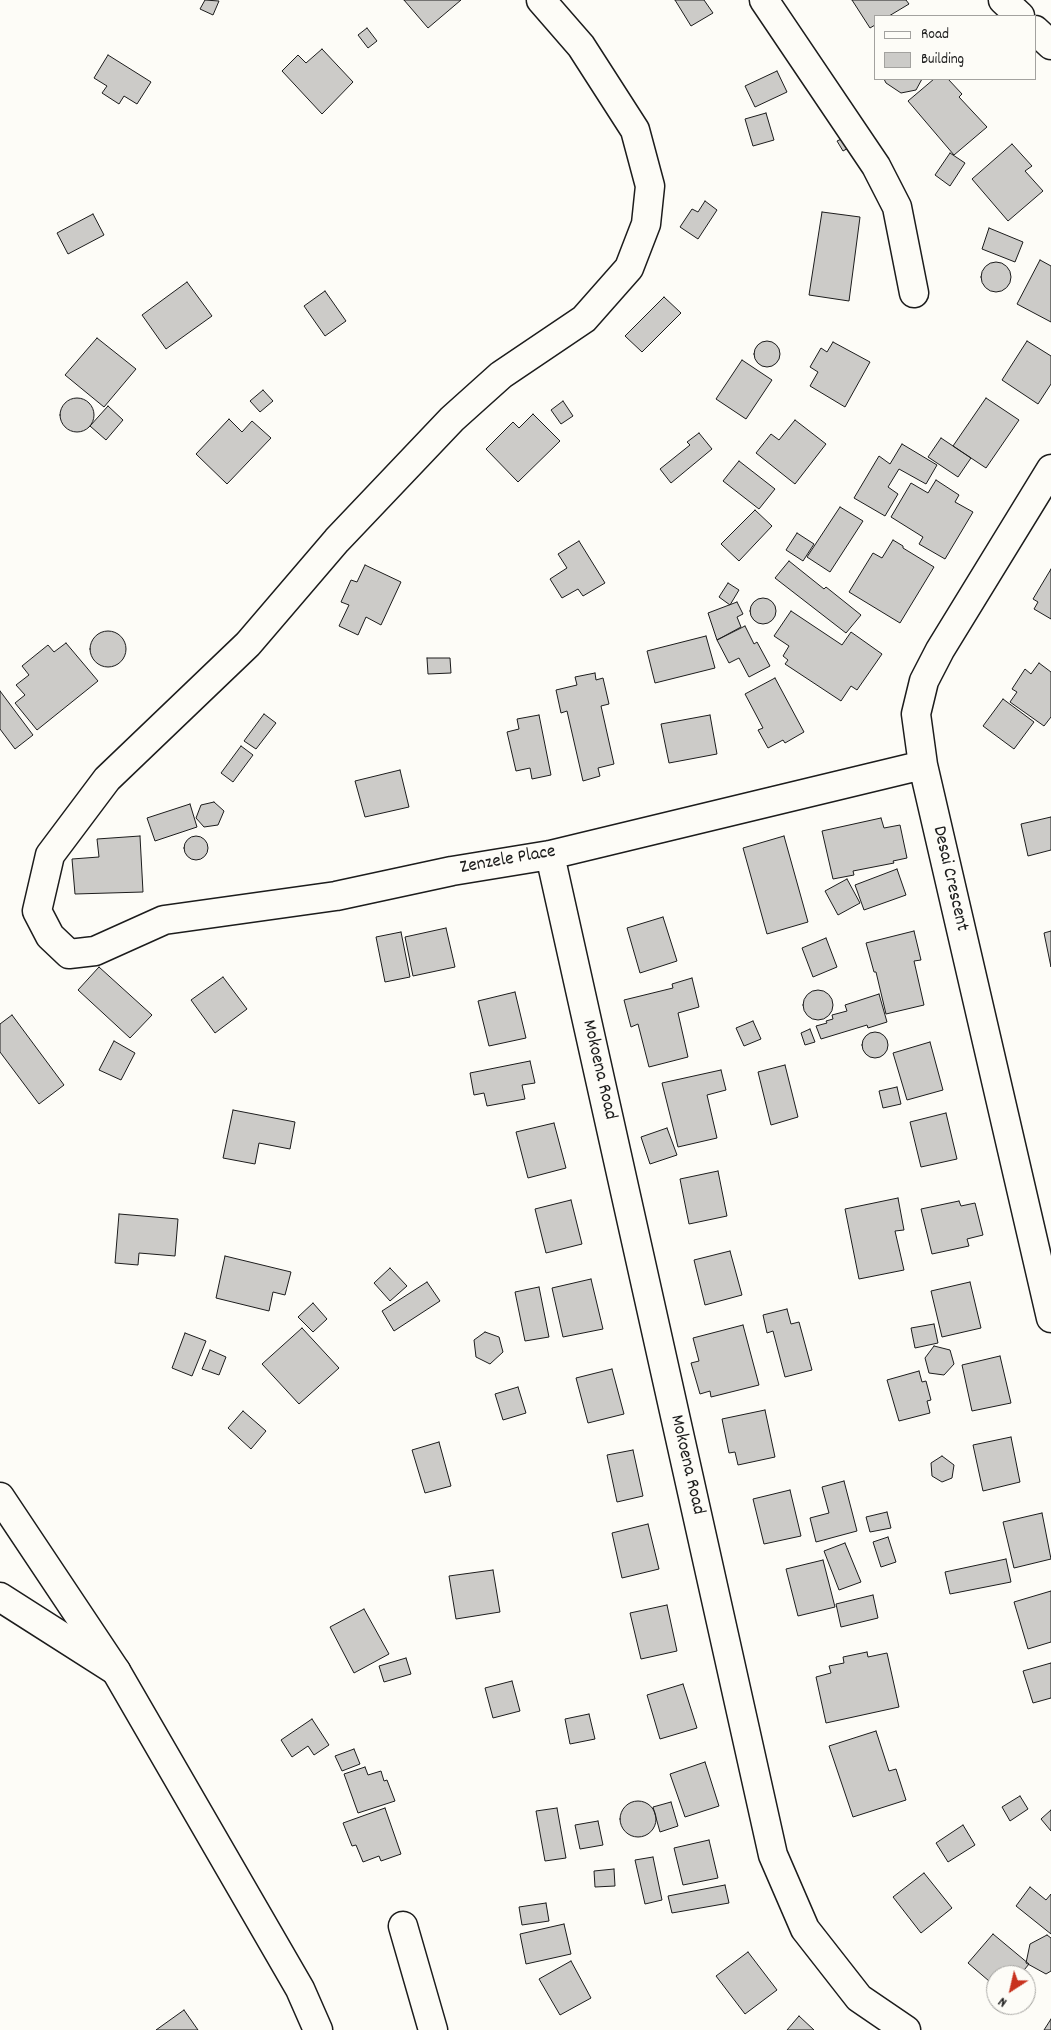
<!DOCTYPE html>
<style>
body{margin:0}
#map{position:relative;width:1051px;height:2030px;overflow:hidden;background:#fdfcf7;font-family:Dekko,sans-serif}
canvas{display:block}
.legend{position:absolute;left:874px;top:15px;width:162px;height:65px;box-sizing:border-box;background:#fdfcf7;border:1px solid #a3a29f;margin:0;padding:6px 9px;list-style:none;font-size:15px;color:#1c1c1c}
.legend li{display:flex;align-items:center;gap:10px;height:25px}
.legend b{width:25px;border:1px solid #a3a29f}
.north{position:absolute;left:986px;top:1965px;width:50px;height:50px;box-sizing:border-box;background:#fdfcf7;border:1px solid #a3a29f;border-radius:50%;rotate:215deg;font-size:14px;font-weight:700;line-height:20px;text-align:center;color:#1c1c1c}
.north::after{content:'';display:block;margin:auto;width:18px;height:22px;background:#c8321e;clip-path:polygon(50% 0,100% 100%,50% 72%,0 100%)}
</style>
<div id="map">
<canvas width="1051" height="2030"></canvas>
<ul class="legend">
<li><b style="height:6px;background:#fdfcf7"></b>Road</li>
<li><b style="height:14px;background:#cccbc8"></b>Building</li>
</ul>
<div class="north">N</div>
</div>
<script>
const ctx = document.querySelector('canvas').getContext('2d');
ctx.lineJoin = 'round';
function paint(path, color) { ctx.fillStyle = color; ctx.fill(path, 'evenodd'); }
const poly = rows => new Path2D(rows.map(r => 'M' + r).join(''));
function trace(path, color, width, dash) { ctx.strokeStyle = color; ctx.lineWidth = width; ctx.lineCap = dash ? 'butt' : 'round'; ctx.setLineDash(dash || []); ctx.stroke(path); }
function drawText(font, color, halo, rows, align = 'center') {
  ctx.font = font + ' Dekko,sans-serif'; ctx.lineWidth = 4; ctx.setLineDash([]); ctx.textBaseline = 'middle'; ctx.strokeStyle = halo; ctx.fillStyle = color; for (const [text, x, y, turn = 0] of rows) {
    ctx.save(); ctx.translate(x, y); ctx.rotate((+turn || 0) * Math.PI / 180); ctx.textAlign = isNaN(turn) ? turn : align; if (halo) ctx.strokeText(text, 0, 0); ctx.fillText(text, 0, 0); ctx.restore();
  }
}
const building = poly([
 [205,0,219,1,213,15,200,9,205,0],
 [404,0,461,0,428,28,404,0],
 [675,0,704,0,713,13,691,26,675,0],
 [852,0,906,0,909,4,889,16,875,16,875,25,870,28,852,0],
 [367,28,377,41,368,48,358,35,367,28],
 [322,49,353,82,322,114,282,71,298,55,306,63,322,49],
 [108,55,151,82,137,104,124,96,119,104,102,93,107,86,94,78,108,55],
 [777,71,787,92,755,107,745,86,777,71],
 [884,79,922,79,916,90,901,93,886,83,884,79],
 [934,79,948,79,962,94,959,97,987,127,954,155,908,101,934,79],
 [766,113,774,140,753,146,745,119,766,113],
 [846,137,852,146,843,151,837,141,846,137],
 [1012,144,1032,166,1025,171,1043,191,1008,221,972,179,1012,144],
 [950,153,965,163,950,186,935,175,950,153],
 [705,201,717,210,698,239,680,227,692,209,698,212,705,201],
 [822,212,860,217,849,301,809,295,822,212],
 [93,214,104,235,68,254,57,233,93,214],
 [989,228,1023,242,1015,262,982,249,989,228],
 [1040,260,1051,266,1051,322,1017,304,1040,260],
 '981 277a15 15 0 1 1 30 0a15 15 0 1 1-30 0Z',
 [187,282,212,316,166,349,142,315,187,282],
 [325,291,346,321,325,336,304,306,325,291],
 [664,297,681,313,642,352,625,336,664,297],
 [97,338,136,369,104,407,65,375,97,338],
 '754 354a13 13 0 1 1 26 0a13 13 0 1 1-26 0Z',
 [1027,341,1051,356,1051,384,1038,404,1002,380,1027,341],
 [833,342,870,362,845,407,810,386,818,372,810,367,821,348,827,352,833,342],
 [742,360,772,380,746,419,716,399,742,360],
 [263,390,273,401,260,412,250,401,263,390],
 '60 415a17 17 0 1 1 34 0a17 17 0 1 1-34 0Z',
 [986,398,1019,420,986,468,953,446,986,398],
 [563,401,573,416,561,424,551,410,563,401],
 [108,406,123,420,106,440,90,426,108,406],
 [533,414,560,441,518,482,486,449,513,422,519,428,533,414],
 [229,419,242,432,252,421,271,438,227,484,196,454,229,419],
 [795,420,826,444,795,484,756,453,771,434,779,440,795,420],
 [699,433,712,449,671,483,660,469,690,445,687,442,699,433],
 [941,438,971,458,958,477,928,457,941,438],
 [902,444,937,465,926,484,899,469,888,487,898,494,885,516,854,498,879,456,890,464,902,444],
 [739,461,775,489,759,509,723,481,739,461],
 [936,480,959,495,955,502,973,512,945,559,919,544,923,537,891,517,911,483,928,493,936,480],
 [840,507,863,521,830,572,807,557,840,507],
 [755,510,772,526,739,561,721,544,755,510],
 [797,533,814,544,803,561,786,550,797,533],
 [893,540,903,546,903,548,934,567,900,623,849,592,873,553,882,558,893,540],
 [579,541,605,583,583,596,578,589,562,598,550,579,567,568,558,554,579,541],
 [789,561,824,589,826,587,861,615,846,633,775,578,789,561],
 [365,565,401,582,381,625,366,617,358,635,339,626,349,605,341,602,351,580,357,582,365,565],
 [1051,569,1051,619,1034,609,1038,602,1033,599,1051,569],
 [728,583,739,590,730,605,719,597,728,583],
 '750 611a13 13 0 1 1 26 0a13 13 0 1 1-26 0Z',
 [737,602,743,614,737,617,741,627,717,640,708,613,737,602],
 [791,611,842,645,851,632,882,654,857,690,851,686,841,701,785,664,788,660,783,656,789,646,774,636,791,611],
 [745,626,754,644,757,642,770,666,749,677,739,658,729,663,717,640,745,626],
 '90 649a18 18 0 1 1 36 0a18 18 0 1 1-36 0Z',
 [706,636,715,668,655,683,647,651,706,636],
 [66,643,98,681,37,730,15,703,25,695,16,685,29,675,22,666,48,645,54,652,66,643],
 [427,658,450,658,451,673,428,674,427,658],
 [1039,663,1051,672,1051,717,1044,726,1010,702,1017,692,1012,689,1025,669,1031,674,1039,663],
 [595,673,596,680,603,678,609,704,601,706,614,764,598,768,600,776,583,781,567,711,561,713,556,690,577,685,575,677,595,673],
 [775,678,804,732,785,743,783,740,768,748,758,730,763,728,745,694,775,678],
 [0,691,33,735,15,749,0,729,0,691],
 [1003,699,1034,722,1014,749,983,726,1003,699],
 [264,714,276,723,256,749,244,741,264,714],
 [539,715,551,775,532,779,530,768,516,771,507,732,519,729,517,719,539,715],
 [710,715,717,754,669,763,661,724,710,715],
 [241,746,253,755,233,782,221,773,241,746],
 [400,770,409,807,365,817,355,781,400,770],
 [214,802,224,811,218,825,204,827,196,818,201,805,214,802],
 [190,804,197,827,155,841,147,818,190,804],
 [1051,817,1051,850,1028,856,1021,824,1051,817],
 [881,818,884,828,900,825,907,858,893,861,894,863,853,871,854,875,833,879,822,831,881,818],
 [140,836,143,892,75,894,72,859,99,857,97,839,140,836],
 [784,836,808,922,767,934,743,848,784,836],
 '184 848a12 12 0 1 1 24 0a12 12 0 1 1-24 0Z',
 [897,869,906,895,864,910,855,885,897,869],
 [847,879,860,903,838,915,825,891,847,879],
 [663,917,677,961,640,973,627,928,663,917],
 [446,928,455,967,413,976,405,937,446,928],
 [914,931,921,960,914,961,924,1005,886,1014,876,972,874,972,866,943,914,931],
 [1051,931,1051,967,1044,933,1051,931],
 [401,932,410,977,385,982,376,937,401,932],
 [826,938,837,967,813,977,802,948,826,938],
 [99,967,152,1015,130,1038,78,990,99,967],
 [223,977,247,1009,215,1033,191,1000,223,977],
 [692,978,699,1007,678,1013,688,1057,649,1067,638,1024,631,1027,624,1000,673,988,672,984,692,978],
 '803 1005a15 15 0 1 1 30 0a15 15 0 1 1-30 0Z',
 [515,992,526,1038,489,1046,478,1001,515,992],
 [879,994,887,1022,868,1028,867,1025,821,1039,816,1026,827,1023,826,1021,833,1019,832,1015,847,1011,845,1005,879,994],
 [12,1015,64,1085,39,1104,0,1052,0,1024,12,1015],
 [753,1021,761,1039,744,1046,736,1028,753,1021],
 [810,1029,815,1042,805,1045,801,1033,810,1029],
 '862 1045a13 13 0 1 1 26 0a13 13 0 1 1-26 0Z',
 [114,1041,135,1053,121,1080,99,1070,114,1041],
 [930,1042,943,1090,907,1100,893,1053,930,1042],
 [530,1061,535,1083,522,1085,525,1099,487,1106,484,1093,474,1095,470,1073,530,1061],
 [785,1065,798,1117,771,1125,758,1072,785,1065],
 [721,1070,726,1090,707,1095,717,1138,678,1147,662,1083,721,1070],
 [897,1087,901,1104,883,1108,879,1091,897,1087],
 [233,1110,295,1122,290,1149,259,1143,255,1164,223,1158,233,1110],
 [946,1113,957,1159,921,1167,910,1122,946,1113],
 [554,1123,566,1168,528,1178,516,1132,554,1123],
 [667,1128,677,1155,650,1164,641,1137,667,1128],
 [718,1171,727,1216,689,1224,680,1179,718,1171],
 [898,1198,904,1230,895,1231,904,1270,859,1279,845,1209,898,1198],
 [571,1200,582,1244,546,1253,535,1209,571,1200],
 [959,1201,961,1206,975,1203,983,1235,967,1239,969,1246,932,1254,921,1209,959,1201],
 [119,1214,178,1219,175,1256,139,1253,138,1265,115,1263,119,1214],
 [730,1251,742,1295,705,1305,694,1260,730,1251],
 [225,1256,291,1272,285,1295,273,1292,269,1311,216,1298,225,1256],
 [390,1268,407,1286,390,1301,374,1283,390,1268],
 [591,1279,603,1329,563,1337,552,1288,591,1279],
 [427,1282,440,1301,394,1331,382,1311,427,1282],
 [970,1282,981,1328,942,1337,931,1291,970,1282],
 [539,1287,549,1337,525,1341,515,1292,539,1287],
 [313,1303,327,1319,313,1332,298,1317,313,1303],
 [787,1309,791,1324,799,1322,812,1370,785,1377,773,1331,767,1333,763,1315,787,1309],
 [934,1324,938,1343,915,1348,911,1328,934,1324],
 [743,1325,759,1385,711,1397,710,1391,700,1394,691,1363,699,1361,693,1338,743,1325],
 [302,1328,339,1368,299,1404,262,1364,302,1328],
 [485,1332,499,1337,503,1352,490,1364,476,1357,474,1340,485,1332],
 [185,1333,206,1341,192,1376,172,1368,185,1333],
 [934,1346,950,1350,954,1364,944,1375,929,1373,925,1358,934,1346],
 [210,1350,226,1357,219,1375,202,1369,210,1350],
 [1000,1356,1011,1403,972,1411,962,1365,1000,1356],
 [612,1369,624,1414,588,1423,576,1378,612,1369],
 [919,1371,922,1382,926,1381,931,1400,927,1401,930,1413,899,1421,887,1380,919,1371],
 [518,1387,526,1413,503,1420,495,1394,518,1387],
 [765,1410,775,1457,738,1465,735,1452,729,1453,722,1419,765,1410],
 [243,1411,266,1431,251,1449,228,1428,243,1411],
 [1011,1437,1020,1482,983,1491,973,1445,1011,1437],
 [439,1442,451,1486,425,1493,412,1450,439,1442],
 [633,1450,643,1496,617,1502,607,1455,633,1450],
 [942,1456,954,1465,952,1478,942,1482,932,1476,931,1463,942,1456],
 [844,1481,857,1531,816,1542,810,1518,829,1513,822,1487,844,1481],
 [790,1490,801,1536,764,1544,753,1499,790,1490],
 [887,1512,891,1528,870,1532,866,1517,887,1512],
 [1042,1513,1051,1559,1014,1568,1003,1522,1042,1513],
 [648,1524,659,1569,622,1578,612,1533,648,1524],
 [888,1537,896,1562,881,1567,873,1542,888,1537],
 [845,1543,861,1582,839,1590,824,1551,845,1543],
 [1006,1559,1011,1582,950,1594,945,1572,1006,1559],
 [823,1560,835,1607,798,1616,786,1569,823,1560],
 [493,1570,500,1612,456,1619,449,1576,493,1570],
 [1051,1591,1051,1642,1028,1649,1014,1602,1051,1591],
 [873,1595,878,1618,841,1627,836,1604,873,1595],
 [667,1605,677,1651,641,1659,630,1613,667,1605],
 [364,1609,389,1654,354,1673,330,1627,364,1609],
 [867,1652,868,1657,887,1653,899,1707,826,1723,816,1677,831,1673,829,1666,844,1663,843,1657,867,1652],
 [406,1658,411,1674,384,1682,379,1666,406,1658],
 [1051,1663,1051,1698,1033,1703,1023,1671,1051,1663],
 [512,1681,520,1711,493,1718,485,1688,512,1681],
 [683,1684,697,1728,660,1739,647,1695,683,1684],
 [589,1714,595,1739,570,1744,565,1719,589,1714],
 [312,1719,329,1745,314,1755,308,1746,292,1757,281,1740,312,1719],
 [876,1731,889,1771,896,1769,906,1800,853,1817,829,1746,876,1731],
 [354,1749,360,1764,342,1771,335,1756,354,1749],
 [705,1762,719,1806,685,1817,670,1774,705,1762],
 [365,1767,368,1775,381,1771,384,1781,387,1780,395,1801,358,1813,344,1774,365,1767],
 [1020,1796,1028,1809,1010,1821,1002,1807,1020,1796],
 '620 1819a18 18 0 1 1 36 0a18 18 0 1 1-36 0Z',
 [671,1802,678,1826,660,1832,653,1807,671,1802],
 [385,1808,401,1854,381,1861,379,1856,363,1862,356,1845,352,1846,343,1823,385,1808],
 [557,1808,566,1858,545,1861,536,1811,557,1808],
 [1051,1810,1051,1831,1041,1819,1051,1810],
 [598,1821,603,1845,580,1849,575,1825,598,1821],
 [963,1825,975,1845,948,1862,936,1843,963,1825],
 [709,1840,718,1878,683,1885,674,1848,709,1840],
 [653,1857,662,1900,645,1904,635,1860,653,1857],
 [614,1869,615,1886,595,1887,594,1871,614,1869],
 [924,1873,952,1908,921,1933,893,1897,924,1873],
 [725,1885,729,1903,672,1913,668,1896,725,1885],
 [1030,1887,1046,1900,1051,1894,1051,1934,1016,1906,1030,1887],
 [546,1903,549,1921,522,1925,519,1907,546,1903],
 [564,1924,571,1954,526,1964,520,1934,564,1924],
 [993,1934,1029,1964,1020,1975,996,1975,996,1987,968,1963,993,1934],
 [1047,1935,1051,1938,1051,1971,1046,1974,1026,1963,1030,1944,1047,1935],
 [748,1952,777,1990,745,2014,716,1976,748,1952],
 [571,1961,591,1998,560,2015,539,1979,571,1961],
 [184,2010,198,2030,156,2030,184,2010],
 [799,2016,814,2030,787,2030,799,2016],
 [1051,2019,1051,2030,1044,2030,1051,2019]
]);
paint(building, '#cccbc8');
trace(building, '#1c1c1c', 1);
const minor = poly([
 [541,0,581,46,635,130,650,186,646,224,629,268,584,319,501,375,452,419,337,540,248,644,107,779,50,855,37,911,50,936,69,954,95,951,164,920,336,896,452,871,550,855,923,765],
 [764,0,876,166,897,207,914,293],
 [1003,0,1020,16],
 [1035,30,1051,45],
 [1051,469,940,650,924,681,916,714,923,765,1051,1318],
 [550,855,773,1855,805,1929,859,1998,906,2030],
 [0,1597,116,1671],
 [403,1926,433,2030]
]);
const tertiary = poly([
 [0,1497,116,1671,300,1989,318,2030]
]);
trace(minor, '#1c1c1c', 31);
trace(tertiary, '#1c1c1c', 31);
trace(minor, '#fdfcf7', 28);
trace(tertiary, '#fdfcf7', 28);
drawText('19px', '#1c1c1c', '#fdfcf7', [
 ["Zenzele Place",508,861,-10],
 ["Desai Crescent",949,879,77],
 ["Mokoena Road",598,1070,77],
 ["Mokoena Road",686,1465,77]
]);
</script>
